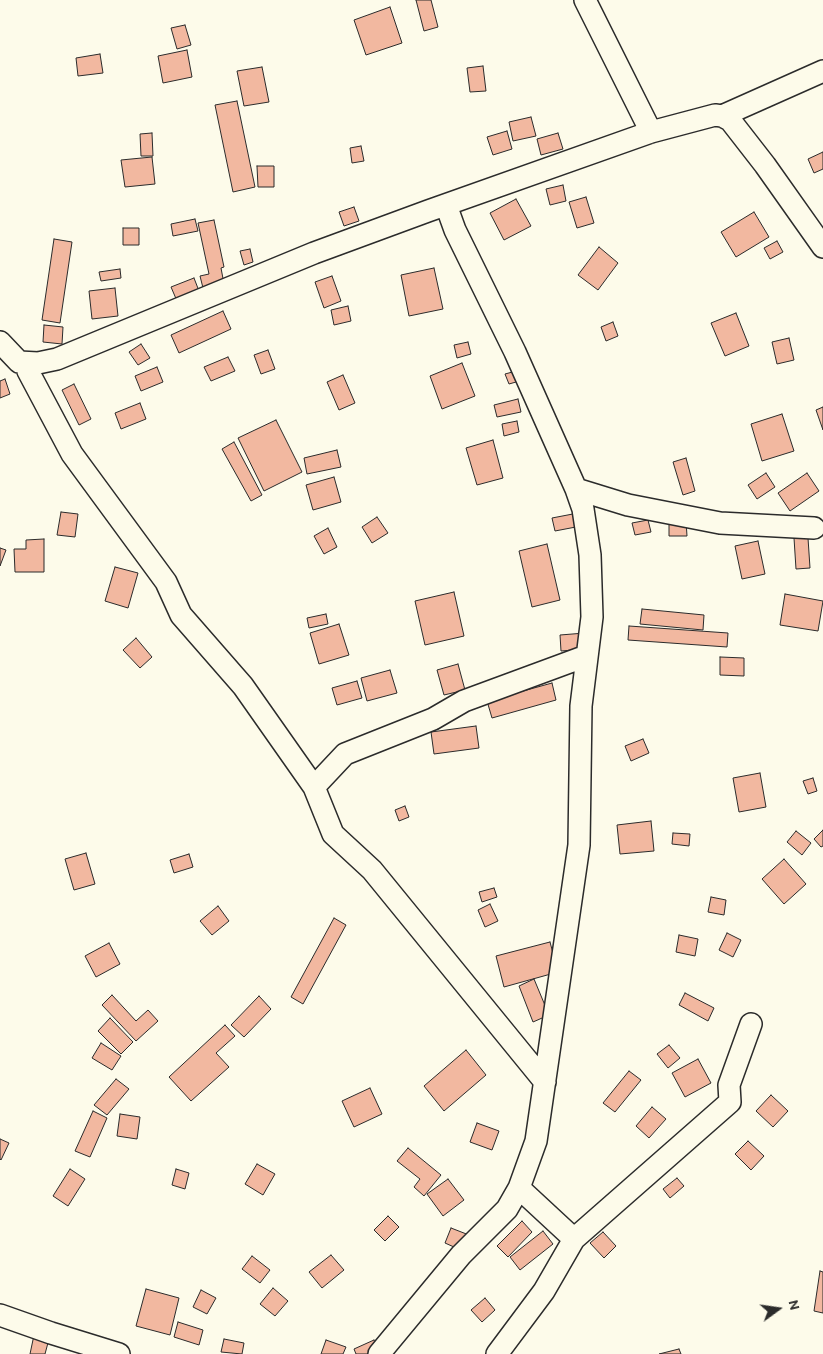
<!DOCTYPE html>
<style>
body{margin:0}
#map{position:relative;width:823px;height:1354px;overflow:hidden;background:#fdfbea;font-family:Overpass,sans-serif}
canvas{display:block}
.north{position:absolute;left:753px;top:1284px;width:50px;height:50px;-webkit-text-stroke:4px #fdfbea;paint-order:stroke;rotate:76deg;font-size:14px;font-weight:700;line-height:20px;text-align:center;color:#2b2b2b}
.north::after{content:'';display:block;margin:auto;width:18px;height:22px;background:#2b2b2b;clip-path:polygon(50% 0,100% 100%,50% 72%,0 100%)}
</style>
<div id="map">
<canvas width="823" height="1354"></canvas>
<div class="north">N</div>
</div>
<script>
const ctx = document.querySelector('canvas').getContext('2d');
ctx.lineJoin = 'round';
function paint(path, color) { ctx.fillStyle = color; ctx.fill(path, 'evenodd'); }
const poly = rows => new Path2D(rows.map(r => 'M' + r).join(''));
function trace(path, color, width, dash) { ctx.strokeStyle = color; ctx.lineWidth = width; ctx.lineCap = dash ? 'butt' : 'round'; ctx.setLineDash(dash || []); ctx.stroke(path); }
const building = poly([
 [416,0,431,0,438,27,424,31,416,0],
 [390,7,402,43,366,55,354,20,390,7],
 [185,25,191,45,177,49,171,28,185,25],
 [187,50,192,77,163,83,158,56,187,50],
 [100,54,103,73,78,76,76,58,100,54],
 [483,66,486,91,470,92,467,68,483,66],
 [262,67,269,102,244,106,237,71,262,67],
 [237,101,255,187,233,192,215,105,237,101],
 [531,117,536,136,513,141,509,122,531,117],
 [507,131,512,149,493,155,487,137,507,131],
 [152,133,153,156,141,156,140,134,152,133],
 [558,133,563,149,541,155,537,139,558,133],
 [361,146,364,161,352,163,350,148,361,146],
 [823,152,823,169,814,173,808,159,823,152],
 [152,157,155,184,125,187,121,160,152,157],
 [257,166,274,166,274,187,258,187,257,166],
 [563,185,566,201,550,205,546,189,563,185],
 [586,197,594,223,577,228,569,202,586,197],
 [516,199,531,226,504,240,490,213,516,199],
 [354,207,359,221,344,226,339,212,354,207],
 [754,212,769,237,736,257,721,232,754,212],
 [195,219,198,231,173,236,171,224,195,219],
 [214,220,224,267,221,268,224,284,203,288,200,276,209,274,198,223,214,220],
 [123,228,139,228,139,245,123,245,123,228],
 [54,239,72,242,60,323,42,320,54,239],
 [777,241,783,252,770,259,764,248,777,241],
 [599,247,618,263,598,290,578,275,599,247],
 [250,249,253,262,244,265,240,251,250,249],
 [434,268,443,309,409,316,401,275,434,268],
 [120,269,121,278,101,281,99,272,120,269],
 [332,276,341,301,324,308,315,282,332,276],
 [194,278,199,291,177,301,171,287,194,278],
 [115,288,118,316,92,319,89,291,115,288],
 [348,306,351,321,334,325,331,310,348,306],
 [223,311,231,329,179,353,171,335,223,311],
 [736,313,749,346,725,356,711,323,736,313],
 [613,322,618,336,606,341,601,327,613,322],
 [44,325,63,327,62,344,43,342,44,325],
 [789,338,794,360,777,364,772,342,789,338],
 [468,342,471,354,457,358,454,345,468,342],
 [141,344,150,358,138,365,129,352,141,344],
 [268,350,275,369,261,374,254,355,268,350],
 [228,357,235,371,211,381,204,367,228,357],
 [462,363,475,396,442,409,430,376,462,363],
 [157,367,163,382,141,391,135,376,157,367],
 [520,370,523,380,509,384,505,374,520,370],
 [343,375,355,403,339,410,327,382,343,375],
 [5,379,10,394,0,398,0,381,5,379],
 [74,384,91,419,79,425,62,390,74,384],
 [518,399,521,412,497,417,494,405,518,399],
 [140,403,146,419,121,429,115,413,140,403],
 [823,407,823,430,816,410,823,407],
 [782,414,794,451,762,461,751,424,782,414],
 [276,420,302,472,264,491,238,438,276,420],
 [517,421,519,432,504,436,502,424,517,421],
 [493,440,503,478,477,485,466,448,493,440],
 [234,442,262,495,251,501,222,449,234,442],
 [337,450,341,467,307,474,304,458,337,450],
 [686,458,695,491,683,495,673,462,686,458],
 [766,473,775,487,757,499,748,485,766,473],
 [807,473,819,491,790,511,778,493,807,473],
 [334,477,341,502,313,510,306,485,334,477],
 [61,512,78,514,75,537,57,535,61,512],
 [578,513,581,526,555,531,552,518,578,513],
 [377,517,388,533,372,543,362,527,377,517],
 [648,520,651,532,635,535,632,523,648,520],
 [669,521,686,521,687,536,669,536,669,521],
 [328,528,337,547,324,554,314,536,328,528],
 [794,538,808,538,810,568,796,569,794,538],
 [44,539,44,572,15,572,14,549,26,549,26,540,44,539],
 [758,541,765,574,742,579,735,546,758,541],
 [547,544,560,600,532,607,519,551,547,544],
 [0,548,6,550,0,566,0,548],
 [115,567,138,573,128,608,105,601,115,567],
 [454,592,464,636,425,645,415,601,454,592],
 [785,594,823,601,818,631,780,625,785,594],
 [642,609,704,615,703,630,640,624,642,609],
 [326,614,328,624,309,628,307,618,326,614],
 [339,624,349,655,319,664,310,633,339,624],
 [629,626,728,633,727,647,628,640,629,626],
 [585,633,586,649,561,651,560,635,585,633],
 [136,638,152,657,140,668,123,650,136,638],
 [720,657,744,658,744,676,720,675,720,657],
 [458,664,465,690,444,695,437,670,458,664],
 [390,670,397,693,367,701,361,678,390,670],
 [357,681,362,698,337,705,332,688,357,681],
 [552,683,556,700,492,718,487,701,552,683],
 [476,726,479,748,434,754,431,732,476,726],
 [643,739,649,753,631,761,625,746,643,739],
 [760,773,766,807,739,812,733,778,760,773],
 [813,778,817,791,808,794,803,781,813,778],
 [405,806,409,817,399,821,395,810,405,806],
 [651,821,654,851,620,854,617,825,651,821],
 [823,830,823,846,821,847,814,839,823,830],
 [796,831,811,843,802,855,787,842,796,831],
 [673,833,690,834,689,846,672,844,673,833],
 [86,853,95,884,74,890,65,859,86,853],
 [189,854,193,867,174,873,170,860,189,854],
 [784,859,806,884,784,904,762,879,784,859],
 [494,888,497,897,482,902,479,892,494,888],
 [711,897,726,900,724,915,708,912,711,897],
 [490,904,498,921,485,927,478,910,490,904],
 [218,906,229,921,212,935,200,921,218,906],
 [334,918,346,925,303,1004,291,997,334,918],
 [727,933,741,940,733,957,719,950,727,933],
 [679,935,698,939,695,956,676,952,679,935],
 [550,942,558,972,504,987,496,956,550,942],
 [109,943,120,964,96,977,85,956,109,943],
 [534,979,549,1015,533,1022,519,986,534,979],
 [685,993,714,1008,708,1021,679,1005,685,993],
 [112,995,136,1021,148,1010,158,1021,136,1041,102,1005,112,995],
 [259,996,271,1009,244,1037,231,1025,259,996],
 [110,1018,133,1042,121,1054,98,1031,110,1018],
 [225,1025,235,1036,216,1053,229,1067,191,1101,169,1077,225,1025],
 [101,1043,121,1056,112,1070,92,1058,101,1043],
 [669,1045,680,1058,668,1068,657,1054,669,1045],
 [466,1050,486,1075,444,1111,424,1086,466,1050],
 [698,1059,711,1083,685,1097,672,1073,698,1059],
 [629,1071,641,1080,615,1112,603,1103,629,1071],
 [116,1079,129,1089,107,1115,94,1105,116,1079],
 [370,1088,382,1114,354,1127,342,1101,370,1088],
 [771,1095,788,1111,773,1127,756,1111,771,1095],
 [652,1107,666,1119,649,1138,636,1126,652,1107],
 [93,1111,107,1118,90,1157,75,1151,93,1111],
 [120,1114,140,1117,137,1139,117,1136,120,1114],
 [477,1123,499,1131,492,1150,470,1142,477,1123],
 [0,1139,9,1143,1,1160,0,1159,0,1139],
 [748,1141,764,1156,751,1170,735,1154,748,1141],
 [408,1148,441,1175,424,1196,414,1187,420,1179,397,1161,408,1148],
 [257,1164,275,1174,263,1195,245,1184,257,1164],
 [70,1169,85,1179,68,1206,53,1196,70,1169],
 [176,1169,189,1173,185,1189,172,1185,176,1169],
 [677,1178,684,1186,670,1198,663,1189,677,1178],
 [448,1179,464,1200,443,1216,427,1194,448,1179],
 [388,1216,399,1227,385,1241,374,1230,388,1216],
 [522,1221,532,1232,508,1257,497,1246,522,1221],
 [451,1228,469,1235,463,1251,445,1243,451,1228],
 [543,1231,553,1244,520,1270,510,1257,543,1231],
 [603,1232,616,1246,604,1258,590,1243,603,1232],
 [331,1255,344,1270,322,1288,309,1272,331,1255],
 [252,1256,270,1270,260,1283,242,1269,252,1256],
 [820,1271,823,1272,823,1313,814,1311,820,1271],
 [273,1288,288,1301,275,1316,260,1304,273,1288],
 [146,1289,179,1298,170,1335,136,1326,146,1289],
 [201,1290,216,1298,207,1314,193,1307,201,1290],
 [485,1298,495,1310,482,1322,471,1310,485,1298],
 [178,1322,203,1330,199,1345,174,1337,178,1322],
 [34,1335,49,1339,45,1354,30,1354,34,1335],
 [224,1339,244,1343,242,1354,221,1352,224,1339],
 [326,1340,346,1347,343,1354,321,1354,326,1340],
 [374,1340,379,1351,372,1354,356,1354,354,1349,374,1340],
 [679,1349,681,1354,659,1354,679,1349]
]);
paint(building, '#f2b8a0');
trace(building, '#2b2b2b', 1);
const minor = poly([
 [585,0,651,132],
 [722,116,823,71],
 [0,342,19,362,38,363,57,359,314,253,428,211,651,132,715,115,722,116,730,120,765,165,823,247],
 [28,364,28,371,72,454,166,582,181,615,243,686,314,787,333,834,372,870,545,1082],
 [576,489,628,505,720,523,814,528],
 [314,787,345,754,433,719,464,701,586,656],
 [519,1188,574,1239],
 [0,1315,51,1333,119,1354],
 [379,1354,461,1255,507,1209,519,1188,536,1141,579,845,581,706,592,617,590,555,583,509,576,489,515,352,455,230,446,205],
 [497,1354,544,1291,574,1239,730,1102,729,1085,751,1024]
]);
trace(minor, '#2b2b2b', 24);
trace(minor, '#fdfbea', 21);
</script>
